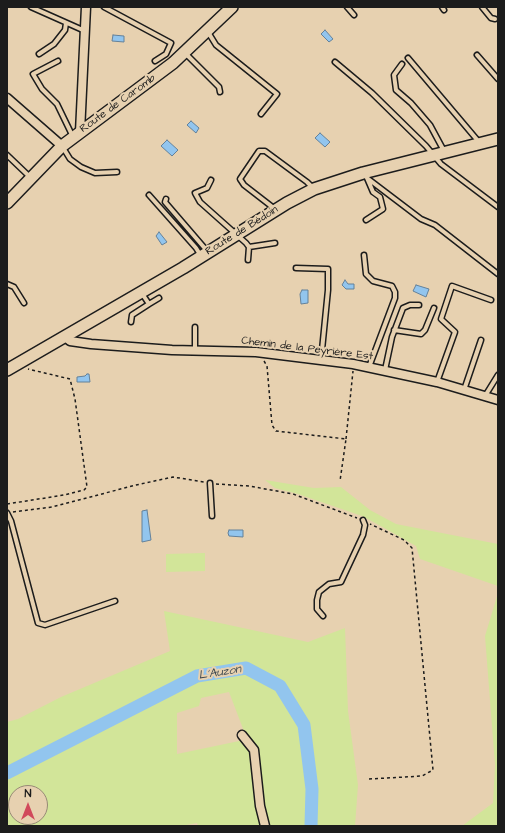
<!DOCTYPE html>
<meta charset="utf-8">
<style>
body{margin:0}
#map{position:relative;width:505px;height:833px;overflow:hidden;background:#e7d1b0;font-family:"Architects Daughter",sans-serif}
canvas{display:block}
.frame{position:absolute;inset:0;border:8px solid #1c1c1c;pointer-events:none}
.north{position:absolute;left:8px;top:785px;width:40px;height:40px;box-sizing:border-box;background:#e7d1b0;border:1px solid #968975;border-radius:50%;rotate:0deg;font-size:11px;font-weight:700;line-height:16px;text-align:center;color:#1c1c1c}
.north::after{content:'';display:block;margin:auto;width:14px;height:18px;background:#d1495b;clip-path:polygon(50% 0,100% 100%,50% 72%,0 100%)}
</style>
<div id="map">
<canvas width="505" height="833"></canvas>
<div class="frame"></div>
<div class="north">N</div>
</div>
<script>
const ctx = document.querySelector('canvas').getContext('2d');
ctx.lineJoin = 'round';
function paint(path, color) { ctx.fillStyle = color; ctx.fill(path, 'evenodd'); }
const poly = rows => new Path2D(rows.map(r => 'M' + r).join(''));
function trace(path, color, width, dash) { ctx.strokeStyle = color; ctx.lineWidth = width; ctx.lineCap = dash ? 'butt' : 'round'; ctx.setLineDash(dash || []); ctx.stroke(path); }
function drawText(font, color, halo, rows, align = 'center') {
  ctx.font = font + ' "Architects Daughter",sans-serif'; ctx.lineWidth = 4; ctx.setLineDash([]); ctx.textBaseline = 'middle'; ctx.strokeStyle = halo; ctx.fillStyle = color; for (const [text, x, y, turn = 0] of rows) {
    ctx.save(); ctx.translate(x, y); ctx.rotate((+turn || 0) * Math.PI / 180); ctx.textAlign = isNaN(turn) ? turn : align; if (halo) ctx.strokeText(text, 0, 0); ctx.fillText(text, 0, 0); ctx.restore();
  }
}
paint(poly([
 [265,480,314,488,341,487,370,510,396,524,498,544,498,586,420,559,416,546,377,524,362,516,298,494,275,488],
 [205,553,205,571,166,572,166,554],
 [498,593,498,826,462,826,493,803,495,765,485,636],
 [164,611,308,642,345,628,348,711,358,785,355,826,268,826,263,806,258,750,245,734,229,692,201,698,199,706,177,713,177,754,244,740,252,750,263,826,198,826,197,823,181,826,7,826,7,722,18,719,61,697,170,651],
 [16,793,40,793,40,817,16,817]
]), '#d2e599');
const water = poly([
 [325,30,333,39,329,42,321,34,325,30],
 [113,35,124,36,124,42,112,41,113,35],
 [191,121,199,128,196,133,187,125,191,121],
 [320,133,330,142,325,147,315,138,320,133],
 [167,140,178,150,172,156,161,146,167,140],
 [159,232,167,242,162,245,156,236,159,232],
 [345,280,348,284,354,284,354,289,346,289,342,285,345,280],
 [416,285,429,289,426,297,413,291,416,285],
 [302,290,308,290,308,303,301,304,300,294,302,290],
 [87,374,89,374,90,382,77,382,77,377,85,376,87,374],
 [147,510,151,540,142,542,142,511,147,510],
 [229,530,243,530,243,537,229,536,228,533,229,530]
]);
paint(water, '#92c5ee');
trace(water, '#63819a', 1);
trace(poly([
 [7,773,197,676,246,668,280,686,304,725,312,789,311,826]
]), '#92c5ee', 13);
const lane = poly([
 [31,7,85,31],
 [104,7,171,43,166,54,155,61],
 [347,7,354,15],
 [442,7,444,10],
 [482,7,491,18,495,19],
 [208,32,216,45,277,94,261,114],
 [185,53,219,87,220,92],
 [39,54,54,44,65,30,66,23],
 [477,55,498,79],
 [408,58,479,142],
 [58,61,33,74,42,89,57,104,73,137],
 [335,62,372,93,426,146,441,164,498,207],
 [402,64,394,75,396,90,411,103,430,125,444,151],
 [62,146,70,159,81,167,95,173,117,172],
 [7,155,30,177],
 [364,173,367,178,421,219,435,225,498,274],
 [211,180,207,188,195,193,200,202,246,243,249,247,248,260],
 [149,195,196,248,201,256],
 [166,199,165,202,208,252],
 [275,209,244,185,240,179,259,151,265,151,307,182,314,189],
 [366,220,383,209,380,197,373,192,367,178],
 [249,247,275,243],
 [364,255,366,274,373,281,392,286,395,292,395,298,369,367],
 [296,268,328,269,328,290,321,360],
 [7,284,14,287,24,303],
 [149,304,159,298],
 [131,322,132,315,149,304,141,292],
 [195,327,195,350],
 [394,330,421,334,425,330,434,308],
 [385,370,392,337,403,308,410,305,419,305],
 [437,382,455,332,441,319,452,286,491,300],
 [464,390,481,340],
 [485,396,498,375],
 [210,483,212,516],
 [7,513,11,521,38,623,45,625,115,601],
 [323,616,317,609,317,600,319,592,329,584,341,582,363,535,365,525,363,520]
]);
const street = poly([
 [7,98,62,146],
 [80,132,86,7],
 [64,336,70,341,91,344,172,350,256,352,353,364,437,382,498,400],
 [242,735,254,750,260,806,265,826]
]);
const secondary = poly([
 [7,203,62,146,173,63,232,7],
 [7,370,183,268,287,203,314,189,363,173,498,139]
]);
trace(lane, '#1c1c1c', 7);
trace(street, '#1c1c1c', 11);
trace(secondary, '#1c1c1c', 14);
trace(poly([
 [264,361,267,366,272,425,276,431,346,439,340,481],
 [346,439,353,371],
 [216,484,249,486,293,494,357,518],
 [7,504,64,495,84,490,87,487,75,399,70,379,28,369],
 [13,512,52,507,136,485,173,477,204,482],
 [369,779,422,776,433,770,412,548,404,540,370,524]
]), '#1c1c1c', 1.5, [3, 3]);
trace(lane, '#e7d1b0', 4);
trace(street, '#e7d1b0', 8);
trace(secondary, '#e7d1b0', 11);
drawText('11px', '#1c1c1c', '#e7d1b0', [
 ["Route de Caromb",118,104,-36],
 ["Route de Bédoin",242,231,-32],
 ["Chemin de la Peyrière Est",307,349,7]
]);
drawText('italic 12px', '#3a4650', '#e7d1b0', [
 ["L'Auzon",220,673,-9]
]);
</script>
